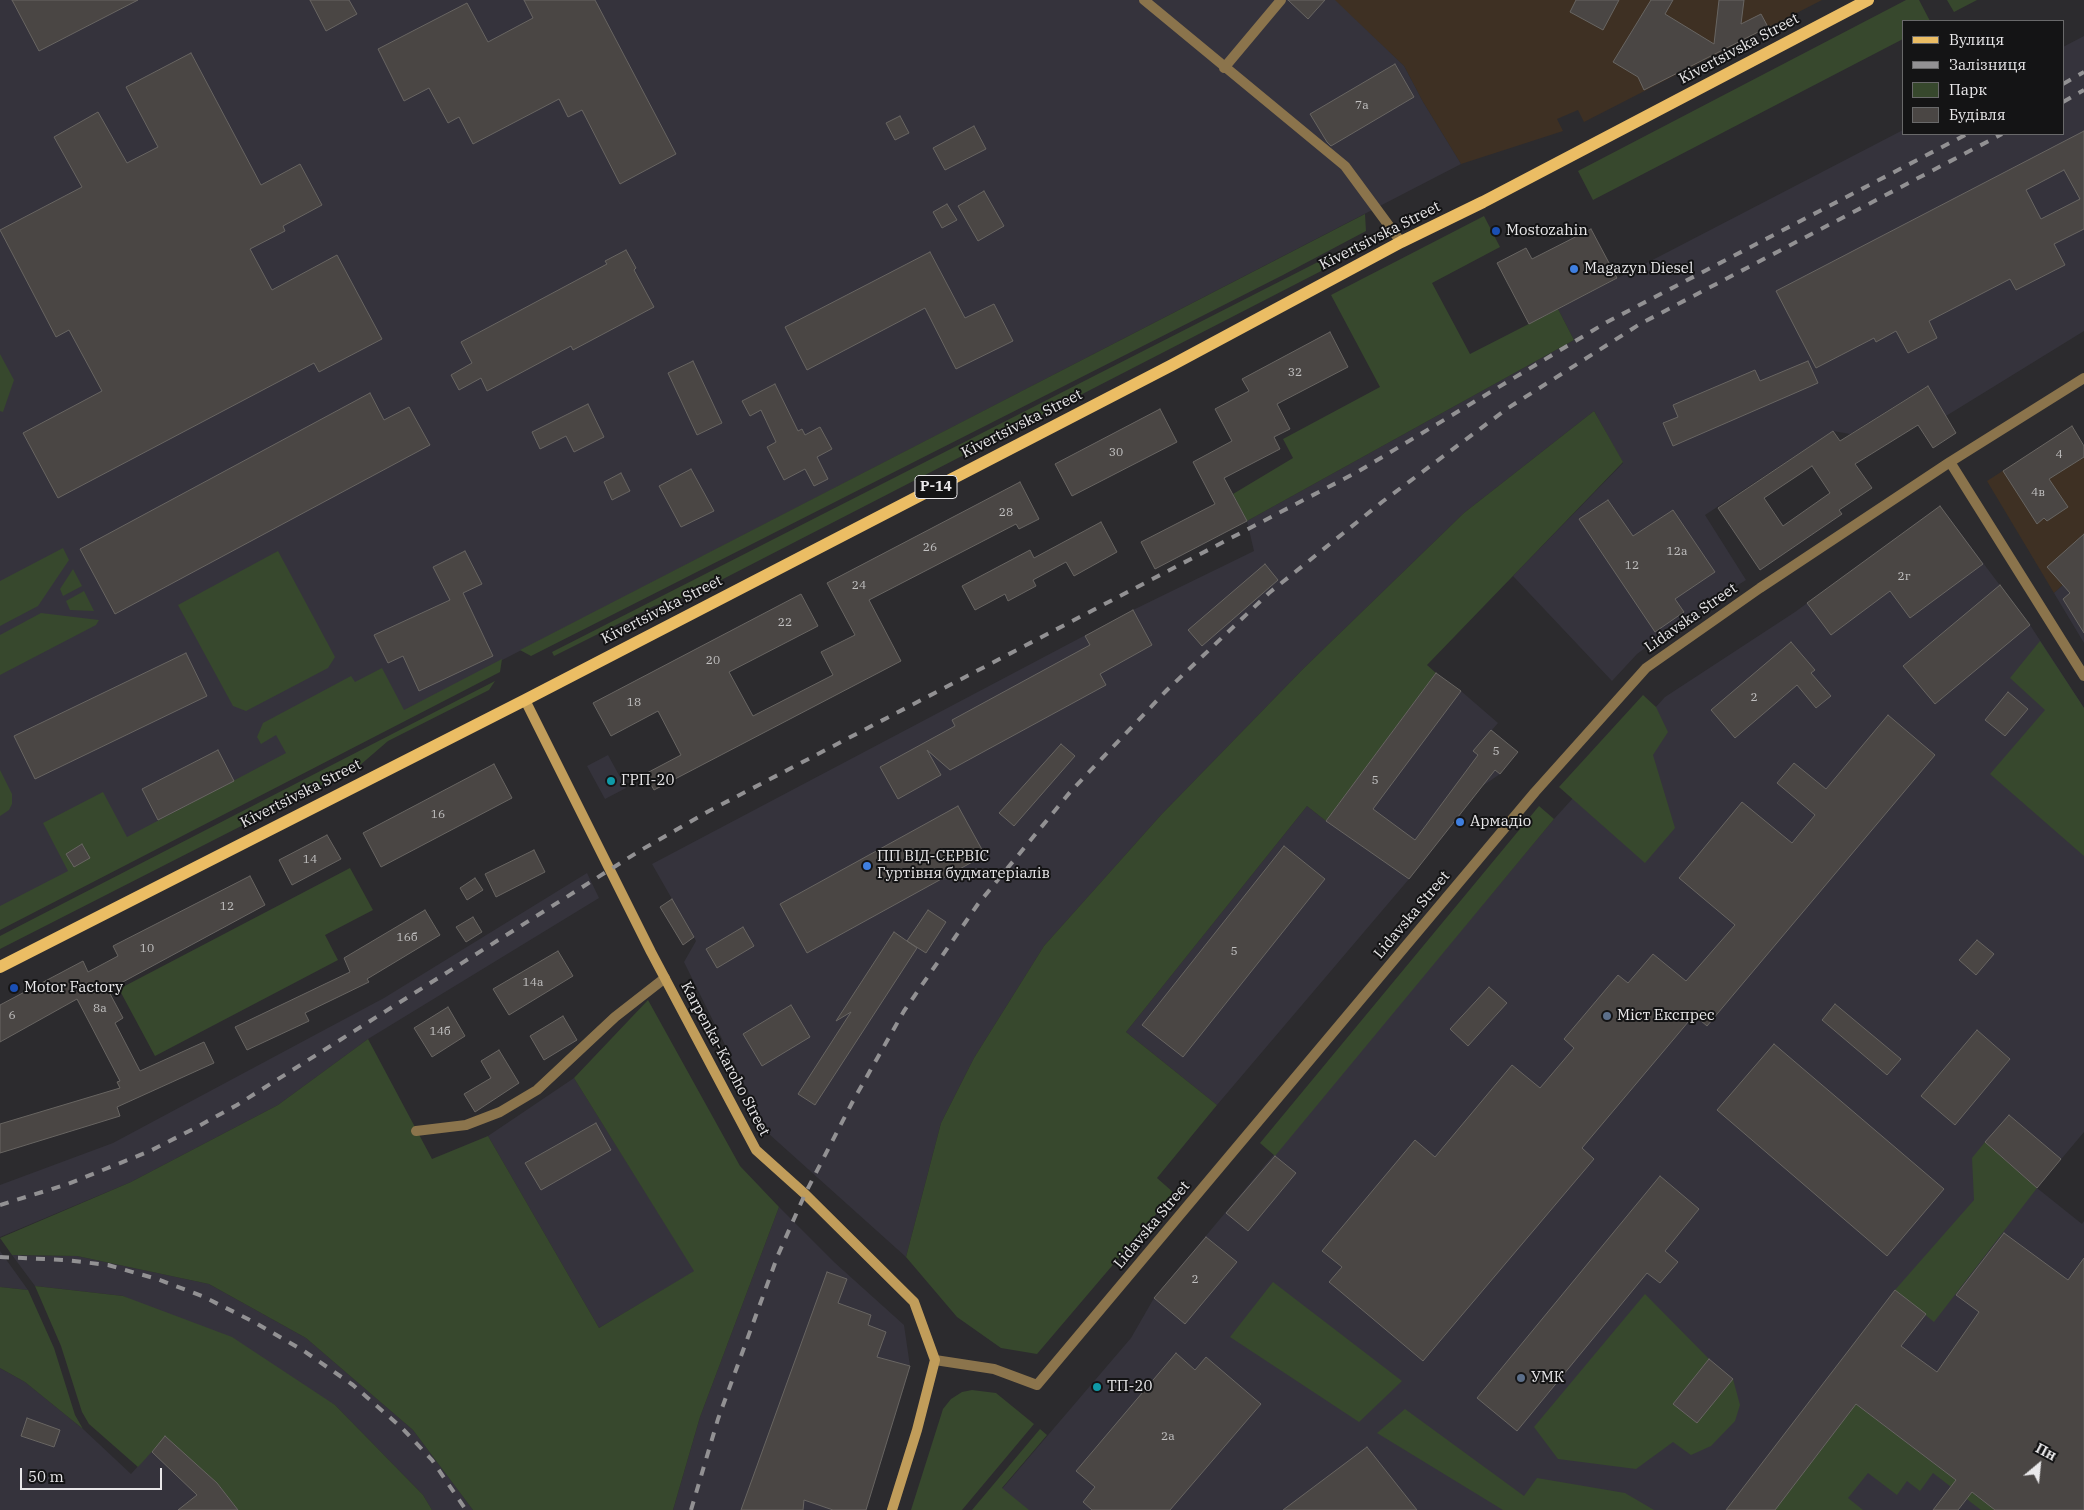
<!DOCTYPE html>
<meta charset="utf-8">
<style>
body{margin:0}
#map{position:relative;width:2084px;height:1510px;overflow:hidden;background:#2c2b2e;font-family:"IBM Plex Serif",serif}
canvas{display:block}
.legend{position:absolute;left:1902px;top:20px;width:162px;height:115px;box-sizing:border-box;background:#141415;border:1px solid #69696a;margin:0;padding:6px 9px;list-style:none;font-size:15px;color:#e9e8ea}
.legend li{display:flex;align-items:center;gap:10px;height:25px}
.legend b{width:25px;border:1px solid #69696a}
.north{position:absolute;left:2014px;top:1440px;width:50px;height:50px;-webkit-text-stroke:4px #141415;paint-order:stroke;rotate:28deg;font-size:14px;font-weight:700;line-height:20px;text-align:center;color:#e9e8ea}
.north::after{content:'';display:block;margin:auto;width:18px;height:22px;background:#e9e8ea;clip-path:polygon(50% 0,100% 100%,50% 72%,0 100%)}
.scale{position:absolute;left:20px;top:1468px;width:142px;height:22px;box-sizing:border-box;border:2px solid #e9e8ea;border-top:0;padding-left:6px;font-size:15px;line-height:18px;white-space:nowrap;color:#e9e8ea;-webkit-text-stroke:4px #141415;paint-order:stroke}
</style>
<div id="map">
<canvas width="2084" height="1510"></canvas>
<ul class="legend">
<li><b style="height:6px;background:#ebbd64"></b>Вулиця</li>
<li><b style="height:6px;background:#929193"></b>Залізниця</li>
<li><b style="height:14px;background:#37482d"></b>Парк</li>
<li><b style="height:14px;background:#4a4644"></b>Будівля</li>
</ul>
<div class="north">Пн</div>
<div class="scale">50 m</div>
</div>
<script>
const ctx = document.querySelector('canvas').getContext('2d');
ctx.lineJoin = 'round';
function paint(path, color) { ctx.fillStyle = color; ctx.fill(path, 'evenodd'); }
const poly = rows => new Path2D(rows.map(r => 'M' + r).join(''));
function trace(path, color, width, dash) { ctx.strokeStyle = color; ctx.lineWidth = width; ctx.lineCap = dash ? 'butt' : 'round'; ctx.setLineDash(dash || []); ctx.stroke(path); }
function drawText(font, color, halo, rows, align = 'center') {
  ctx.font = font + ' "IBM Plex Serif",serif'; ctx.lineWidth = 4; ctx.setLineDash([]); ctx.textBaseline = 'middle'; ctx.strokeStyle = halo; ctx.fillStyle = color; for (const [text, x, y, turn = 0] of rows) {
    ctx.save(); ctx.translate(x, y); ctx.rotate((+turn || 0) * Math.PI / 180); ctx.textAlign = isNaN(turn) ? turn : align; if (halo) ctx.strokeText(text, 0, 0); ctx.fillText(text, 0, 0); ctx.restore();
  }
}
paint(poly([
 [1334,0,1822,0,1584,122,1578,110,1557,119,1563,131,1461,164,1423,102,1404,66],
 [2032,452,2049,479,2084,457,2084,566,2054,593,1987,481]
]), '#3e3023');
paint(poly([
 [0,0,1335,0,1404,66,1423,102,1461,164,106,865,0,914],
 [2084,36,2084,331,1946,416,1927,386,1850,434,1833,431,1705,515,1746,580,1687,617,1637,654,1612,681,1513,576,1623,463,1594,411,1464,513,1303,669,1161,815,1044,946,974,1058,941,1123,906,1257,769,1134,684,962,696,941,682,916,669,923,660,907,672,899,652,864,1133,610,1254,551,1247,521,1574,340,1558,309,1903,130,1903,134,2063,134,2063,47],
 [1940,506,2030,625,2084,708,2084,1132,2037,1188,2082,1224,2084,1221,2084,1510,984,1510,1131,1338,1154,1298,1554,819,1665,697,1795,612],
 [1835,1004,1900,1059,1887,1075,1822,1020],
 [2084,566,2084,643,2054,593],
 [1461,691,1498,723,1492,730,1518,752,1500,774,1481,787,1409,879,1217,1105,1126,1032,1307,806,1326,821],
 [608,755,626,788,605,799,587,766],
 [587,873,599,898,368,1039,278,1105,131,1182,0,1237,0,1185,113,1143,384,998],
 [574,1078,695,1271,599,1328,488,1136],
 [779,1207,834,1262,904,1325,910,1366,866,1510,673,1510,700,1417],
 [0,1251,28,1290,0,1287],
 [12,1255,77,1256,209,1284,306,1338,413,1430,473,1510,432,1510,423,1495,335,1405,123,1296,35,1286],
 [0,1368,25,1382,83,1429,131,1474,165,1436,217,1483,238,1510,0,1510]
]), '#35333c');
paint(poly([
 [1906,0,1919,0,1930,21,1903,21,1903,39,1593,200,1578,171],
 [1947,0,1977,0,1954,12],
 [1365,214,1366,231,1283,275,531,656,520,650],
 [1484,216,1500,247,1432,283,1470,354,1558,309,1574,340,1247,521,1233,494,1293,458,1283,439,1380,387,1331,295],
 [1367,237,1362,250,692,595,654,606,554,656,552,652],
 [0,354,14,380,3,412,0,411],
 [1594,411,1623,462,1427,665,1436,673,1326,821,1307,806,1126,1032,1217,1105,1157,1178,1174,1193,1037,1354,1001,1348,957,1317,906,1257,941,1123,974,1058,1044,946,1161,815,1303,669,1464,513],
 [63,548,69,560,38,606,0,626,0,581],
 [278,551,335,657,328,668,246,711,233,706,178,605],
 [73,569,82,586,63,596,60,589],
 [84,591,94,611,70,610,66,601],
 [41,613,99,620,96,625,0,675,0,635],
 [2040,641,2084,708,2084,856,1990,774,2045,710,2010,678],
 [502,659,500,672,0,930,0,906,68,871,43,823,103,792,127,837,286,753,276,735,261,744,257,737,263,723,351,676,355,682,382,668,404,710],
 [495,681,489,690,388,741,359,766,0,949,0,936],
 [1643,695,1656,707,1668,732,1653,755,1675,828,1645,863,1559,787],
 [0,770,12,794,12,804,9,810,0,816],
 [1539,806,1554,819,1275,1156,1260,1143],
 [350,868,373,910,325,935,338,960,155,1056,119,989],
 [648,1000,740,1166,779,1207,700,1417,673,1510,473,1510,413,1430,306,1338,209,1284,77,1256,12,1255,0,1238,131,1182,278,1105,368,1039,432,1159,488,1136,599,1328,694,1271,574,1078],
 [1985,1142,2037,1188,1934,1322,1895,1290,1974,1200,1972,1158],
 [1273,1282,1402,1381,1359,1422,1230,1337],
 [35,1286,123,1296,232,1337,335,1405,423,1495,432,1510,238,1510,217,1483,165,1437,138,1467,89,1424,82,1412,61,1346],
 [0,1287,28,1290,54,1348,75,1415,83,1429,25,1382,0,1368],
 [1645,1294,1709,1359,1673,1404,1697,1423,1733,1379,1740,1405,1735,1421,1711,1446,1691,1455,1673,1442,1636,1469,1558,1459,1534,1427],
 [972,1390,996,1393,1034,1424,962,1510,911,1510,943,1409,951,1399,962,1392],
 [1856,1404,1995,1510,1981,1510,1933,1473,1920,1491,1907,1481,1897,1495,1868,1473,1848,1498,1863,1510,1775,1510],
 [1405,1409,1524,1496,1537,1478,1625,1493,1654,1510,1503,1510,1377,1433],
 [1040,1429,1047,1435,1002,1488,1029,1510,972,1510]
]), '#37482d');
const building = poly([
 [12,0,138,0,39,51,12,0],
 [310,0,349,0,357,14,326,31,310,0],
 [524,0,595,0,676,154,620,184,582,110,568,117,559,99,473,144,459,117,448,123,429,88,404,101,378,49,467,3,488,42,533,18,524,0],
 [1288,0,1325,0,1308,19,1288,0],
 [1576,0,1619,0,1603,30,1570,12,1576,0],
 [1651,0,1673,0,1665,14,1714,44,1719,0,1744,0,1741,24,1761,14,1768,27,1644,90,1638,77,1613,62,1651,0],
 [191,53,261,185,300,164,322,205,283,226,285,231,250,249,272,290,337,255,382,339,319,372,314,363,58,498,23,433,102,391,69,330,56,337,0,230,82,187,54,137,98,112,127,163,158,147,126,87,191,53],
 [1395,64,1414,97,1331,146,1327,142,1310,114,1395,64],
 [900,116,909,133,895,140,886,123,900,116],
 [974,126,986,149,945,170,933,148,974,126],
 [2084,131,2084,229,2054,244,2065,265,2016,290,2010,279,1929,321,1937,338,1908,353,1896,331,1876,342,1874,338,1816,368,1776,291,2084,131],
 [2064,170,2080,199,2041,219,2026,190,2064,170],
 [984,191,1004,226,978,241,958,206,984,191],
 [947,204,957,220,942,228,933,212,947,204],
 [1591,229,1617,278,1529,324,1497,263,1526,248,1532,259,1591,229],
 [626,250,636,268,634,270,654,307,573,350,571,346,487,391,481,378,459,390,451,375,472,363,461,342,607,264,605,261,626,250],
 [930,252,965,318,994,304,1013,341,956,369,925,308,807,370,785,327,930,252],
 [1330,332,1348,367,1277,404,1290,429,1274,437,1280,449,1224,478,1247,521,1155,569,1141,542,1215,504,1193,462,1232,441,1215,409,1249,391,1242,379,1330,332],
 [693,361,722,423,697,435,668,373,693,361],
 [1808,361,1818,383,1673,446,1663,423,1678,417,1673,405,1755,370,1760,381,1808,361],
 [775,384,798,431,802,429,805,435,820,427,832,449,817,457,828,479,814,486,805,469,784,480,767,447,776,442,761,410,750,416,742,401,775,384],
 [1928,386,1956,433,1933,448,1918,425,1855,464,1872,488,1839,510,1842,514,1760,570,1718,508,1833,431,1840,441,1928,386],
 [1812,466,1830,493,1783,526,1764,498,1812,466],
 [370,393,384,420,409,407,430,445,115,614,80,549,370,393],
 [588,404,604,437,574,452,566,436,540,449,532,432,588,404],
 [1160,409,1177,442,1072,496,1055,464,1160,409],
 [2072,426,2084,446,2084,457,2049,479,2068,507,2047,521,2044,518,2037,524,2003,471,2072,426],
 [691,469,714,511,681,527,659,486,691,469],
 [621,473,630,491,612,500,604,482,621,473],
 [1020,482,1039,519,1019,529,1016,524,869,600,901,661,654,790,645,774,681,755,658,711,611,736,593,703,801,594,818,626,729,672,753,716,833,675,821,652,855,635,827,583,1020,482],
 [1608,500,1633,536,1673,510,1715,572,1675,599,1684,612,1655,632,1579,519,1608,500],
 [1940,506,1983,564,1910,618,1890,591,1831,635,1807,603,1940,506],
 [1101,522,1117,552,1074,576,1066,562,1033,580,1036,586,1008,601,1005,594,975,610,962,586,1030,550,1034,558,1101,522],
 [2084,534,2084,633,2063,599,2070,593,2047,567,2084,534],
 [465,551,482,584,463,593,493,656,419,691,403,656,388,663,374,635,450,600,433,567,465,551],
 [1265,564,1278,580,1202,646,1188,630,1265,564],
 [2000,585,2030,625,1935,704,1903,666,2000,585],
 [1133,610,1152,645,1100,674,1106,685,950,770,927,750,941,775,898,799,880,767,955,726,952,720,1090,645,1085,636,1133,610],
 [1791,642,1815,670,1811,673,1831,696,1816,708,1797,685,1735,738,1711,710,1791,642],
 [186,653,207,696,35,779,14,736,186,653],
 [1436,673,1461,691,1373,809,1415,840,1478,755,1473,751,1491,730,1518,752,1500,774,1495,770,1409,879,1326,821,1436,673],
 [2008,692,2028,709,2005,736,1985,720,2008,692],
 [1888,715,1935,755,1707,1026,1694,1015,1582,1148,1594,1159,1423,1361,1329,1282,1342,1267,1322,1251,1415,1140,1435,1157,1512,1065,1540,1088,1574,1048,1564,1039,1618,975,1628,983,1653,954,1686,981,1735,925,1679,878,1742,802,1792,843,1815,815,1777,783,1794,763,1826,789,1888,715],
 [1061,744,1075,756,1014,826,999,813,1061,744],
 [218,750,234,781,158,820,142,789,218,750],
 [494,764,512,798,381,867,363,833,494,764],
 [958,806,985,855,807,953,780,904,958,806],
 [327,835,341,859,292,885,279,860,327,835],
 [82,844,90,858,74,867,66,854,82,844],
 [1284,846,1325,879,1183,1057,1142,1025,1284,846],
 [534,850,545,872,496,897,485,874,534,850],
 [250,876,265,905,108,990,123,1018,115,1023,140,1071,204,1042,214,1063,117,1107,120,1116,0,1153,0,1124,120,1088,117,1082,120,1081,77,999,0,1042,0,1005,83,961,88,972,118,956,113,946,250,876],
 [475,878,483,890,467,900,460,888,475,878],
 [672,899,694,937,683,945,660,907,672,899],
 [425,910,440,935,367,979,369,982,305,1013,309,1021,247,1050,235,1027,350,972,344,958,425,910],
 [928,910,946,922,926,953,907,941,928,910],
 [473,917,482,932,466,942,456,927,473,917],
 [743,927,754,946,717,968,706,949,743,927],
 [894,932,917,948,815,1105,798,1094,851,1012,836,1021,894,932],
 [1977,940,1994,954,1976,975,1959,960,1977,940],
 [558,951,573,976,509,1015,493,989,558,951],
 [1489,987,1507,1003,1468,1046,1450,1029,1489,987],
 [1835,1004,1901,1059,1887,1075,1822,1020,1835,1004],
 [791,1005,810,1037,762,1066,743,1034,791,1005],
 [448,1007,465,1036,432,1057,414,1028,448,1007],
 [563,1016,577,1040,544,1060,530,1036,563,1016],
 [1977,1030,2010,1059,1955,1125,1921,1096,1977,1030],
 [1774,1044,1944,1189,1887,1256,1717,1110,1774,1044],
 [499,1050,519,1083,475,1112,464,1094,491,1078,481,1061,499,1050],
 [2009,1115,2061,1159,2037,1188,1985,1142,2009,1115],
 [596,1123,611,1150,541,1190,525,1163,596,1123],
 [1275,1156,1296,1173,1248,1231,1226,1213,1275,1156],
 [1660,1176,1699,1209,1665,1251,1678,1262,1660,1283,1647,1273,1517,1431,1477,1398,1660,1176],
 [2004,1233,2068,1280,2084,1258,2084,1510,1995,1510,1972,1492,1958,1510,1933,1510,1956,1480,1856,1404,1775,1510,1726,1510,1895,1290,1926,1314,1901,1346,1937,1372,1979,1312,1956,1295,2004,1233],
 [1206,1237,1237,1262,1185,1324,1154,1298,1206,1237],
 [827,1272,847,1279,838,1303,871,1315,868,1325,886,1332,877,1357,910,1366,866,1510,833,1510,804,1500,803,1510,741,1510,827,1272],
 [1176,1353,1195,1370,1206,1357,1261,1404,1170,1510,1092,1510,1083,1502,1095,1487,1076,1471,1176,1353],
 [1709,1359,1733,1379,1697,1423,1673,1404,1709,1359],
 [27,1418,60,1430,54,1447,21,1436,27,1418],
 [165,1436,217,1483,238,1510,178,1510,197,1495,152,1452,165,1436],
 [1367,1447,1417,1510,1283,1510,1367,1447]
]);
paint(building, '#4a4644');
trace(building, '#686562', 1);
trace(poly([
 [1144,0,1345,166,1401,242],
 [1224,68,1281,0],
 [416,1131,466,1125,500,1112,537,1090,615,1017,665,978]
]), '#8b744c', 10);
trace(poly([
 [1950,462,2084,676],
 [935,1360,994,1369,1037,1385,1535,792,1646,668,1760,588,1950,462,2084,378]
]), '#8b744c', 10);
trace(poly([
 [525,700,651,952,756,1150,805,1194,914,1302,935,1360,917,1430,892,1510]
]), '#c19d5a', 10);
trace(poly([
 [0,967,525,700,1172,365,1401,242,1483,202,1868,0]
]), '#ebbd64', 12);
trace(poly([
 [2063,84,2084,72],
 [2063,102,2084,90],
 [0,1205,68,1184,150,1151,195,1128,237,1105,641,850,709,811,1359,471,1607,322,1967,134],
 [0,1257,65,1260,108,1265,157,1279,202,1296,254,1322,304,1351,353,1385,403,1429,432,1460,466,1510],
 [691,1510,718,1419,778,1255,805,1194,853,1101,904,1011,978,904,1071,791,1167,690,1269,593,1382,502,1508,408,1640,324,2002,134]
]), '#929193', 4, [9, 9]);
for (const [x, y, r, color] of [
 [1496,231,5,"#1a4fb4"],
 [1574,269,5,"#3f7fe0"],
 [611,781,5,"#0f9aa8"],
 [1460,822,5,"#3f7fe0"],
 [867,866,5,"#3f7fe0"],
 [14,988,5,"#1a4fb4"],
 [1607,1016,5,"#5c6f8a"],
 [1521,1378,5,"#5c6f8a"],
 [1097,1387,5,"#0f9aa8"]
]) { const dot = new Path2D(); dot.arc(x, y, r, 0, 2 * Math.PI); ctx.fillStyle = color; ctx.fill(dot); trace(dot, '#141415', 2); }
drawText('12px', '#c1c0c0', null, [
 ["7а",1362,106],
 ["32",1295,373],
 ["30",1116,453],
 ["4",2059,455],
 ["4в",2038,493],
 ["28",1006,513],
 ["26",930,548],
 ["12а",1677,552],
 ["12",1632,566],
 ["2г",1904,577],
 ["24",859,586],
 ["22",785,623],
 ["20",713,661],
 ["2",1754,698],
 ["18",634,703],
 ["5",1496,752],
 ["5",1375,781],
 ["16",438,815],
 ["14",310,860],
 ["12",227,907],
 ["16б",407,938],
 ["10",147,949],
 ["5",1234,952],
 ["14а",533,983],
 ["8а",100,1009],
 ["6",12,1016],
 ["14б",440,1032],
 ["2",1195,1280],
 ["2а",1168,1437]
]);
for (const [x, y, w] of [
 [936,487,42]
]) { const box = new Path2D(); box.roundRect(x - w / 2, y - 11.5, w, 23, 4); ctx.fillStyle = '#141415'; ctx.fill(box); trace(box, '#e9e8ea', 1); }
drawText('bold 14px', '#e9e8ea', null, [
 ["Р-14",936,487]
]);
drawText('15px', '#e9e8ea', '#141415', [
 ["Kivertsivska Street",1739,49,-28],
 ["Kivertsivska Street",1380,236,-27],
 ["Kivertsivska Street",1022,424,-27],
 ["Kivertsivska Street",662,610,-27],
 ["Lidavska Street",1691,618,-35],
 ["Kivertsivska Street",301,794,-27],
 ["Lidavska Street",1412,915,-50],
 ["Karpenka-Karoho Street",725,1059,62],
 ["Lidavska Street",1152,1225,-50]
]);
drawText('15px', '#e9e8ea', '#141415', [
 ["Mostozahin",1506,231],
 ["Magazyn Diesel",1584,269],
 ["ГРП-20",621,781],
 ["Армадіо",1470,822],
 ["ПП ВІД-СЕРВІС",877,857],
 ["Гуртівня будматеріалів",877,874],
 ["Motor Factory",24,988],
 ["Міст Експрес",1617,1016],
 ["УМК",1531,1378],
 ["ТП-20",1107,1387]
], 'left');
</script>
